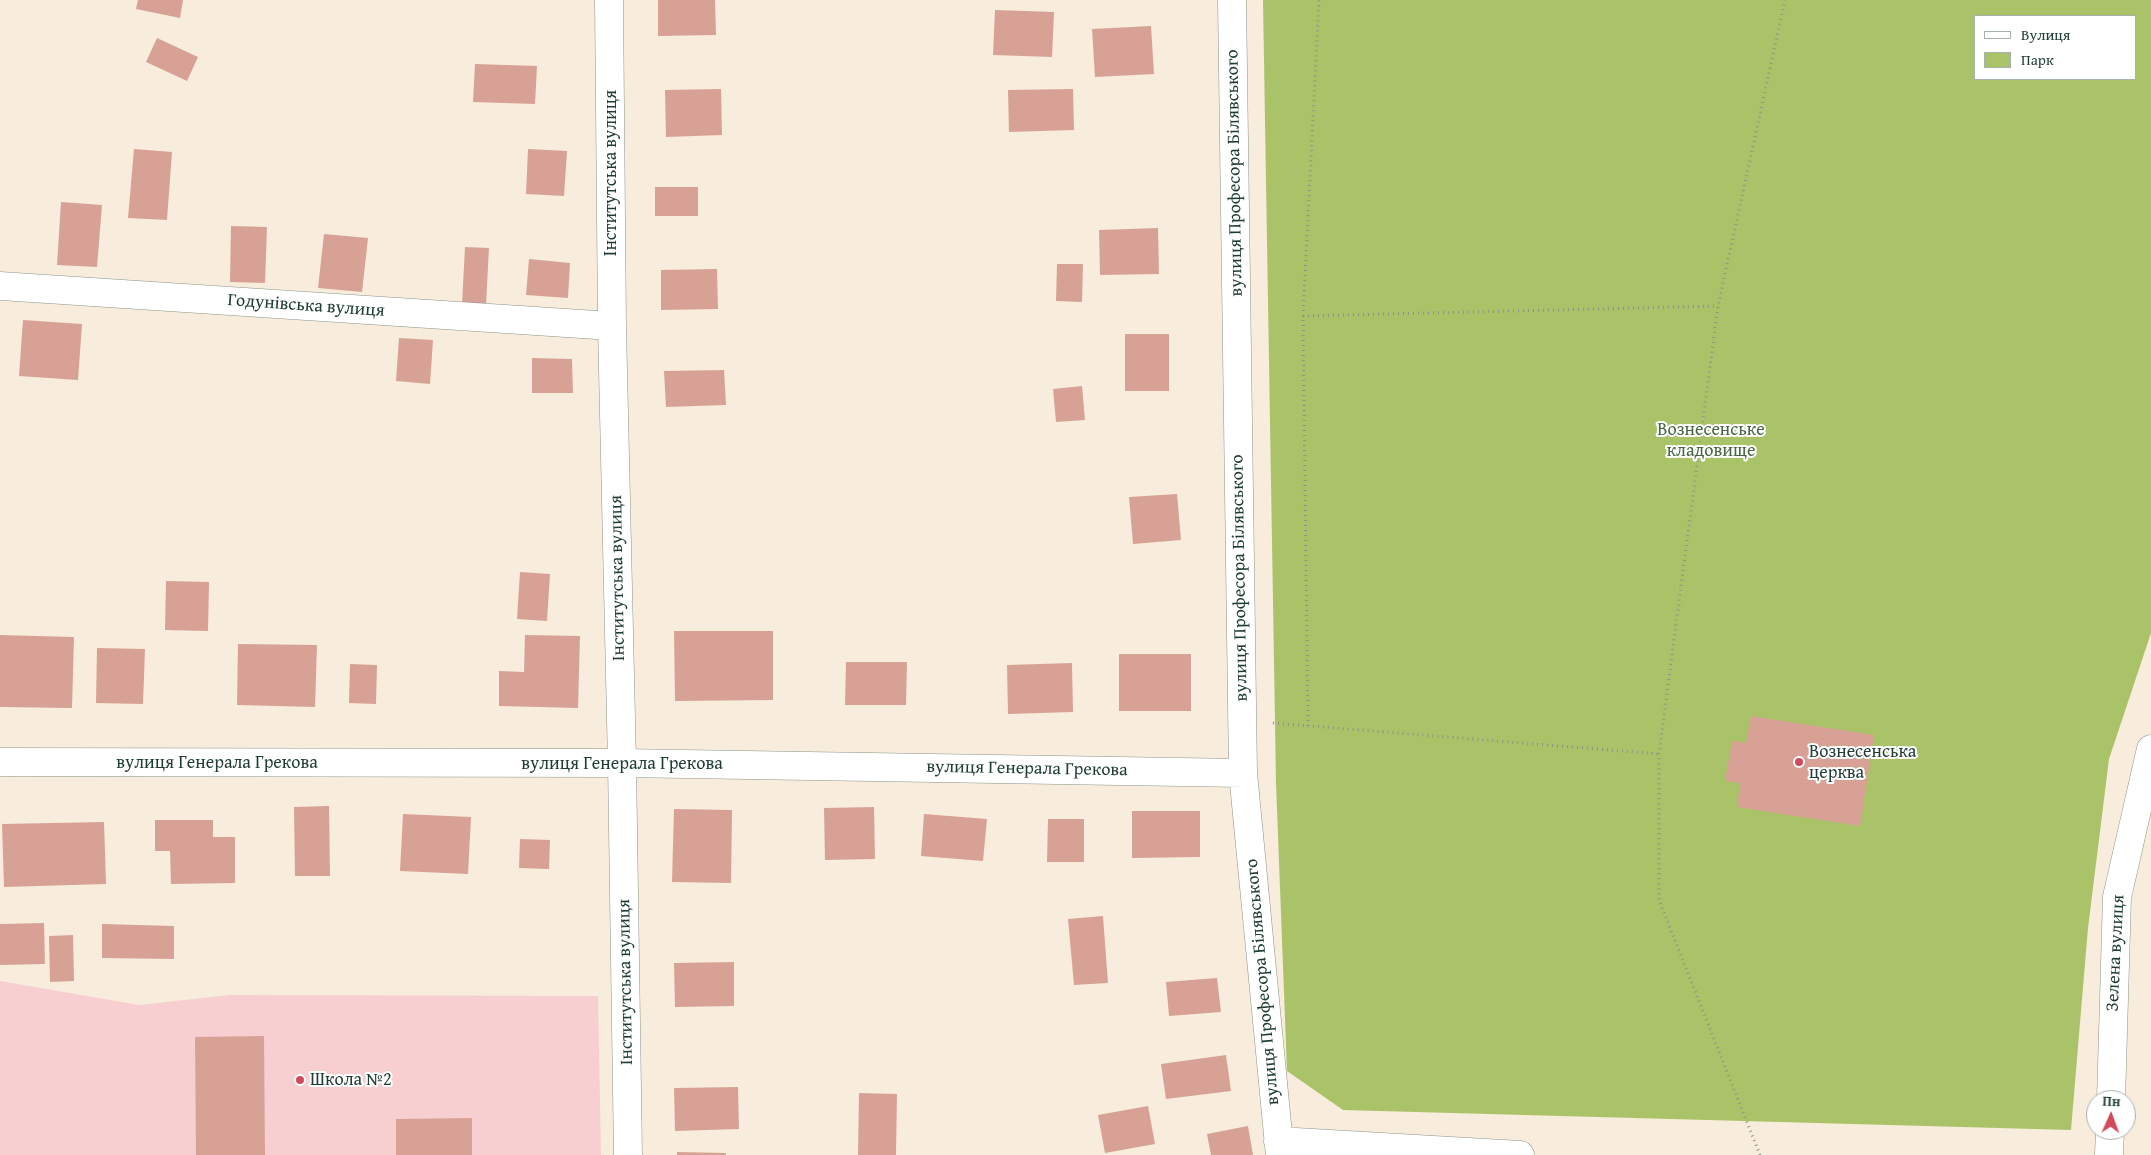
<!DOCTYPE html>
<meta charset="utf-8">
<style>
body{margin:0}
#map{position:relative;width:2151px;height:1155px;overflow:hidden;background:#f8ecdc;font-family:"Gentium Book Plus",serif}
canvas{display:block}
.legend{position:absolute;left:1974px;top:15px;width:162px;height:65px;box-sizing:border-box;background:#fff;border:1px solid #a5b1ae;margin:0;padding:6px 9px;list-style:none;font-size:15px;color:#1f3d34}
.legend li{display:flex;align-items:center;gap:10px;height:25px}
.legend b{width:25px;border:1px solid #a5b1ae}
.north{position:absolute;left:2086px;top:1090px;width:50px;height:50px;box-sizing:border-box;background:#fff;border:1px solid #a5b1ae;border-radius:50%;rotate:2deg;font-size:14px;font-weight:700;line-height:20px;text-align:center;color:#1f3d34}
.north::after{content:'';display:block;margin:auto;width:18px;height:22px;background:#d1495b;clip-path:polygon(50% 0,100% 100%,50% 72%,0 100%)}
</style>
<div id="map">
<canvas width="2151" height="1155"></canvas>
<ul class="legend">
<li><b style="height:6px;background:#fff"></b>Вулиця</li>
<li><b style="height:14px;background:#abc368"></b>Парк</li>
</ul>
<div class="north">Пн</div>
</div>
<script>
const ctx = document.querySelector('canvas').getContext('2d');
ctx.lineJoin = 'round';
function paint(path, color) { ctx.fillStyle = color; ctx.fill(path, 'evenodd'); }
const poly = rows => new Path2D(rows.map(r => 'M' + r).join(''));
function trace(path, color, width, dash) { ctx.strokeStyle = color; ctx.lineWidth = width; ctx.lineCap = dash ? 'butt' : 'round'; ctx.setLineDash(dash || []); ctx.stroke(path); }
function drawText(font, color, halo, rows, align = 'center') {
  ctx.font = font + ' "Gentium Book Plus",serif'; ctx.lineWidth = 4; ctx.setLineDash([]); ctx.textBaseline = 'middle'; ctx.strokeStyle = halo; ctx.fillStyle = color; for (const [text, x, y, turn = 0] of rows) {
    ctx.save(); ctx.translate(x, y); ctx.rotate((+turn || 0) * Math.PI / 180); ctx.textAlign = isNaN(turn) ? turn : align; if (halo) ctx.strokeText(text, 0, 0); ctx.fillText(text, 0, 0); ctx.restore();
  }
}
paint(poly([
 [0,981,139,1005,230,995,598,996,601,1155,0,1155]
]), '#f7cfd1');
paint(poly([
 [1263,0,2151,0,2151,633,2109,759,2088,928,2071,1130,1343,1110,1287,1071,1276,783],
 [1975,16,2135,16,2135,79,1975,79]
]), '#abc368');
paint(poly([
 [138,0,183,0,180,18,136,9],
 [658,0,715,0,716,35,658,36],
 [995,10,1054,12,1052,57,993,55],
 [1151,26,1154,74,1095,77,1092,29],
 [157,38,198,57,187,81,146,62],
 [475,64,537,66,535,104,473,102],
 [721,89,722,135,666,137,665,90],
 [1073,89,1074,130,1009,132,1008,90],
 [134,149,172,152,167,220,128,218],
 [528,149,567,151,564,196,526,194],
 [655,187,698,187,698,216,655,216],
 [61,202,102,205,97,267,57,265],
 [231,226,267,227,265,283,230,282],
 [1158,228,1159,274,1100,275,1099,230],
 [324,234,368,238,362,292,318,288],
 [465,247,489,248,486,305,462,304],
 [529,259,570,263,568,298,526,295],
 [1057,264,1083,264,1082,302,1056,301],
 [717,269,718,309,661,310,661,270],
 [23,320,82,324,78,380,19,376],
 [1125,334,1169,334,1169,391,1125,391],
 [399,338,433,340,430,384,396,381],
 [532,358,572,359,573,393,532,393],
 [724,370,726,405,666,407,664,371],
 [1082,386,1085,420,1056,422,1053,389],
 [1177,494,1181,540,1133,544,1129,497],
 [520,572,550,574,547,621,517,619],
 [166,581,209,582,208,631,165,630],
 [674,631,773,631,773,700,675,701],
 [0,635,74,637,72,708,0,707],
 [525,635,580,636,578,708,499,706,499,671,524,672],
 [238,644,317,645,315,707,237,705],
 [97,648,145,649,143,704,96,703],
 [1119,654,1191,654,1191,711,1119,711],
 [846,662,907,662,906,705,845,705],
 [1072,663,1073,712,1008,714,1007,665],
 [350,664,377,665,376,704,349,703],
 [1751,716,1874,735,1860,826,1737,807,1740,783,1725,781,1732,741,1746,743],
 [329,806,330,876,295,876,294,807],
 [874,807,875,859,825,860,824,808],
 [674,809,732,810,731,883,672,882],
 [1132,811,1200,811,1200,857,1132,858],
 [403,814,471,817,468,874,400,871],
 [924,814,987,819,983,861,921,856],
 [1048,819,1084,819,1084,862,1047,862],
 [155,820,213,820,213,837,235,837,235,883,171,884,170,851,155,851],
 [104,822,106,884,4,887,2,824],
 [520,839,550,840,549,869,519,868],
 [1103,916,1108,983,1074,985,1068,919],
 [44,923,45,964,0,965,0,924],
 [102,924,174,926,174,959,102,958],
 [73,935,74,981,50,982,49,936],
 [734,962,734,1006,675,1007,674,963],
 [1217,978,1221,1012,1169,1016,1166,982],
 [264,1036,265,1155,196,1155,195,1037],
 [1226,1055,1231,1091,1166,1099,1161,1064],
 [738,1087,739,1129,675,1131,674,1088],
 [859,1093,897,1094,896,1155,858,1155],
 [1148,1106,1155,1144,1105,1153,1098,1115],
 [472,1118,472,1155,396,1155,396,1119],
 [1248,1126,1253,1155,1211,1155,1207,1134],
 [677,1152,726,1153,726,1155,677,1155]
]), '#d7a295');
const minor = poly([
 [609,0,612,326,622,763,628,1155],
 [1232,0,1243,773,1280,1155],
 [0,286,612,326],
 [0,762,622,763,1243,773],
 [2111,1100,2117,897,2151,749],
 [1278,1141,1520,1155],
 [2109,1155,2110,1130]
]);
trace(minor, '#8c9488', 29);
trace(poly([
 [1303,316,1718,306],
 [1273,723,1659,754],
 [1308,726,1303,316,1319,0],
 [1760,1155,1659,900,1659,754,1718,306,1785,0]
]), '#8c9488', 3, [1, 4]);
trace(minor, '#fff', 28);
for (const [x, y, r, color] of [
 [1799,762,5,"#d1495b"],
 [300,1080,5,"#d1495b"]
]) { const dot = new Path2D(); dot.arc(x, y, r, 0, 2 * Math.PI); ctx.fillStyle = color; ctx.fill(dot); trace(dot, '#fff', 2); }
drawText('18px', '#1f3d34', '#fff', [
 ["Інститутська вулиця",611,173,-90],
 ["вулиця Професора Білявського",1235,173,-91],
 ["Годунівська вулиця",306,306,4],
 ["Інститутська вулиця",618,578,-91],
 ["вулиця Професора Білявського",1240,578,-91],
 ["вулиця Генерала Грекова",217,763],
 ["вулиця Генерала Грекова",622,764],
 ["вулиця Генерала Грекова",1027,769,1],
 ["Зелена вулиця",2116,953,-87],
 ["Інститутська вулиця",626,982,-91],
 ["вулиця Професора Білявського",1263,982,-95]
]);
drawText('18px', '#496544', '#fff', [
 ["Вознесенське",1711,430],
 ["кладовище",1711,451]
]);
drawText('18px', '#1f3d34', '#fff', [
 ["Вознесенська",1809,752],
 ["церква",1809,773],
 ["Школа №2",310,1080]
], 'left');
</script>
